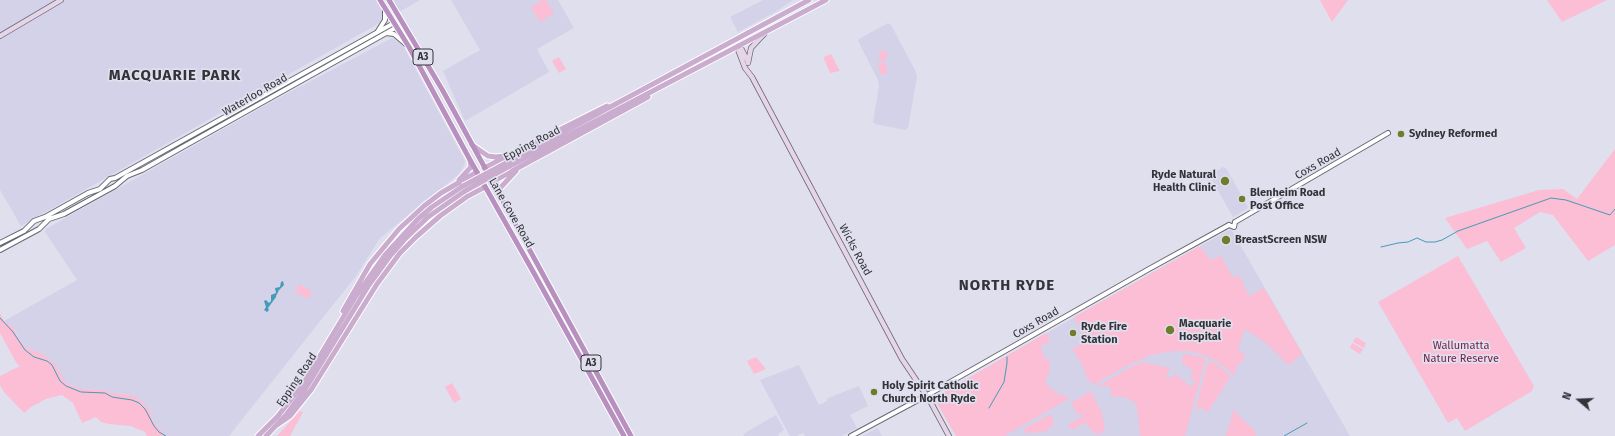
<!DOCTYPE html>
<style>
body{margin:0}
#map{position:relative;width:1615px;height:436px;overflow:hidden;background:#e0dfee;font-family:"Fira Sans",sans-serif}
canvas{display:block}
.north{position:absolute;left:1559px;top:380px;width:40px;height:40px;-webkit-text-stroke:3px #e0dfee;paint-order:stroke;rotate:289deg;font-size:11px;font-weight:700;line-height:16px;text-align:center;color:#333339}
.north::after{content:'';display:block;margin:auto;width:14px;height:18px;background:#333339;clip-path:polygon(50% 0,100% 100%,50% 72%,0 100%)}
</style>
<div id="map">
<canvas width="1615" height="436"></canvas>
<div class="north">N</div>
</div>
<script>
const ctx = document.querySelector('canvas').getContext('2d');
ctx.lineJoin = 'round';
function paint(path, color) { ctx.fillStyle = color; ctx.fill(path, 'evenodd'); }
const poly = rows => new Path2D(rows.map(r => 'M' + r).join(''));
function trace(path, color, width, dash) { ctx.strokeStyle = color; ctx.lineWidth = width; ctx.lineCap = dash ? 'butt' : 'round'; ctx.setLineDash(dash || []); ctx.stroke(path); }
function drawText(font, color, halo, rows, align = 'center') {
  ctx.font = font + ' "Fira Sans",sans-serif'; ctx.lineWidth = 3.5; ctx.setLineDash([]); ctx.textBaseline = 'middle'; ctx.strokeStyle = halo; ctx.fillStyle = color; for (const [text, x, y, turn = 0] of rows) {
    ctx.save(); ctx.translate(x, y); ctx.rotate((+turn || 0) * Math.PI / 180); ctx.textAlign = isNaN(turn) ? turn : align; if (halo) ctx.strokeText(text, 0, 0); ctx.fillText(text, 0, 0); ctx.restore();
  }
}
paint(poly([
 [0,0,420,0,21,226,0,190],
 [451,0,558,0,574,28,537,49,549,72,465,121,443,71,480,50],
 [763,0,793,0,777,11,738,32,730,17],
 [888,23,891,25,915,70,917,77,908,128,905,130,875,124,873,122,879,86,878,80,858,41,859,39],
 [392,38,403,46,465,161,464,166,459,174,380,238,356,276,229,436,166,436,153,422,150,410,132,395,111,393,103,390,80,389,66,383,61,378,59,370,42,354,25,347,19,339,16,331,4,321,77,280,45,232,46,229,275,100],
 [1223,167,1226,168,1248,207,1247,209,1233,217,1209,175],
 [1231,229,1350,436,956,436,934,398,1155,271],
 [799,365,819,405,827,401,828,398,859,386,868,406,850,415,857,428,842,436,805,436,803,433,797,436,790,436,760,380],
 [776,415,784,430,778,434,779,436,744,436,743,434],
 [878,428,882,436,862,436]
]), '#d3d2e9');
paint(poly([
 [542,0,546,0,554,13,540,22,531,7],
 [1320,0,1348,0,1332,22],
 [1547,0,1607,0,1562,22],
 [880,51,887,51,886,61,879,61],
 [831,54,840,71,830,73,824,59,824,57],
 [559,57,566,69,559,73,552,61],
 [885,62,888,73,881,75,878,64],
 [1615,149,1615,245,1588,261,1553,215,1540,212,1514,228,1526,248,1501,262,1487,241,1467,249,1445,218,1539,190,1563,189,1577,199],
 [1200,246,1210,260,1221,256,1233,278,1239,275,1249,296,1264,288,1302,353,1289,365,1267,344,1245,329,1238,349,1246,356,1235,369,1237,371,1234,375,1218,362,1203,355,1190,351,1172,351,1151,355,1124,367,1095,384,1091,383,1084,373,1086,372,1073,350,1071,350,1087,340,1074,317],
 [1458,256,1534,386,1532,391,1465,431,1457,418,1448,423,1378,302],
 [299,284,312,291,308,299,295,292],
 [0,313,4,321,13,327,19,339,25,347,42,354,55,364,66,383,80,389,104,390,111,393,132,395,140,400,150,410,153,422,166,436,147,436,145,432,131,426,109,424,101,422,96,417,82,423,73,403,62,395,46,399,31,407,24,413,4,392,0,385,0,376,20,366,17,364,0,333],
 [1046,333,1049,337,1048,344,1043,343,1041,351,1044,353,1043,358,1049,359,1050,368,1045,384,1049,386,1056,393,1070,398,1004,436,956,436,934,398],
 [1356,337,1366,343,1364,348,1353,342],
 [1352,343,1363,349,1360,354,1350,348],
 [1187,354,1204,358,1205,361,1185,436,1140,436,1137,408,1134,402,1125,397,1111,396,1110,386,1098,386,1131,367,1142,362,1170,368,1166,375,1170,379,1175,374,1191,387,1195,382,1190,377,1194,372,1182,363,1183,355],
 [756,357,766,369,754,374,747,361],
 [1209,362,1214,362,1231,376,1208,412,1200,407,1198,409,1196,408,1207,364],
 [452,383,461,399,454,403,445,387],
 [1089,392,1092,393,1102,413,1105,431,1097,435,1088,427,1086,422,1071,430,1068,425,1083,416,1082,414,1077,414,1071,403],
 [1234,408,1236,413,1256,432,1255,436,1226,436],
 [300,411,303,412,290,436,277,436],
 [1051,414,1053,417,1053,426,1044,432,1024,433,1024,430,1026,427]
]), '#fbbed4');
paint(poly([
 [283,281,284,285,279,290,276,296,276,297,268,308,269,310,267,312,264,310,266,307,264,301,266,300,269,303,271,301,271,295,276,293,275,288,280,287,281,282]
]), '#449cb6');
trace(poly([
 [1381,247,1398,243,1408,242,1417,238,1426,242,1435,242,1442,240,1458,231,1551,198,1566,200,1610,215,1615,209],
 [0,318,13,332,25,350,34,357,47,361,52,365,60,381,66,386,81,392,105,393,112,397,132,400,139,403,145,409,154,426,159,432,166,436],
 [989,408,1004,382,1007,363,1007,357],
 [1284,436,1307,423]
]), '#449cb6', 1);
const tertiary = poly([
 [378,31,385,20,385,10],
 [386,33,394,34,407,45],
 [1235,222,1388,133],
 [1229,225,1234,227,1235,222],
 [0,243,24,231,34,221,45,217,88,193,100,189,110,179,115,178,394,23],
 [0,250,39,229,49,219,64,214,115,186,127,176,142,170,181,148,397,27],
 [851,436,931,393,1149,269,1229,225]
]);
const secondary = poly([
 [0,36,61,0],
 [740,46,748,62],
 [737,47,745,68,752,77,902,359,929,399,949,436],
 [748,63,751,48,765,33]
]);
const primary = poly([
 [472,145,488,156,496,157,504,156],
 [506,163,809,0],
 [508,167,826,0],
 [484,168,607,106],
 [459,180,471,167,470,160],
 [492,182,648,97],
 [500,196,499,191,501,187,516,171],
 [343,311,370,264,399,229,424,206,441,193,477,172],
 [277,425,290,416,311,390,377,284,400,253,416,237,440,216,468,196,485,187],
 [258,436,278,416,303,384,356,296,385,255,418,219,432,207,463,186],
 [266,436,286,415,306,388,369,285,390,256,404,240,428,217,465,191]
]);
const trunk = poly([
 [380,0,409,47,469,158,535,275,624,436],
 [389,0,443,91,631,436]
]);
trace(tertiary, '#686875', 6);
trace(secondary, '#686875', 6);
trace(primary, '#fff', 7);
trace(trunk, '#fff', 7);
trace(tertiary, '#fff', 4);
trace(secondary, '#e5d5e7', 4.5);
trace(primary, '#caaccf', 5);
trace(trunk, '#b890bf', 5);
const primaryBridge = poly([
 [463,186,506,163],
 [465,191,508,167]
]);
trace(primaryBridge, '#fff', 7, []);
trace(primaryBridge, '#caaccf', 5);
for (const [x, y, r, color] of [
 [1401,134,4,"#6e7d2c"],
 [1225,181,5,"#6e7d2c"],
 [1242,199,4,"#6e7d2c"],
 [1226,240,5,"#6e7d2c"],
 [1170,330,5,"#6e7d2c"],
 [1073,333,4,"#6e7d2c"],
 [874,392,4,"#6e7d2c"]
]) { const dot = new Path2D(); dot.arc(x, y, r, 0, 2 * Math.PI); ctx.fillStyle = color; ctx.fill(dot); trace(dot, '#e0dfee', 1.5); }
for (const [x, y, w] of [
 [423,57,20],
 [591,363,20]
]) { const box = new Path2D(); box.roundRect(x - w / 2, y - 8, w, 16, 3); ctx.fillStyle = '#e0dfee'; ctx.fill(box); trace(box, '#333339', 1); }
drawText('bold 10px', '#333339', null, [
 ["A3",423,57],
 ["A3",591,363]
]);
drawText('11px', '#333339', '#e0dfee', [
 ["Waterloo Road",255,95,-30],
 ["Epping Road",532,144,-28],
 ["Coxs Road",1318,164,-30],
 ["Lane Cove Road",511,213,60],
 ["Wicks Road",855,250,62],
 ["Coxs Road",1036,323,-30],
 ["Epping Road",297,380,-56]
]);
drawText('bold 11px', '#333339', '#e0dfee', [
 ["Sydney Reformed",1409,134],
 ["Ryde Natural",1216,175,"right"],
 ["Health Clinic",1216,188,"right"],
 ["Blenheim Road",1250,193],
 ["Post Office",1250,206],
 ["BreastScreen NSW",1235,240],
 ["Macquarie",1179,324],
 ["Hospital",1179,337],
 ["Ryde Fire",1081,327],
 ["Station",1081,340],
 ["Holy Spirit Catholic",882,386],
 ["Church North Ryde",882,399]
], 'left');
drawText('11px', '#752248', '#e0dfee', [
 ["Wallumatta",1461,346],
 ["Nature Reserve",1461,359]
]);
ctx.letterSpacing = '1px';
drawText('bold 15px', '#333339', '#e0dfee', [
 ["MACQUARIE PARK",175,76],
 ["NORTH RYDE",1007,286]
]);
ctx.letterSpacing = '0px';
</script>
